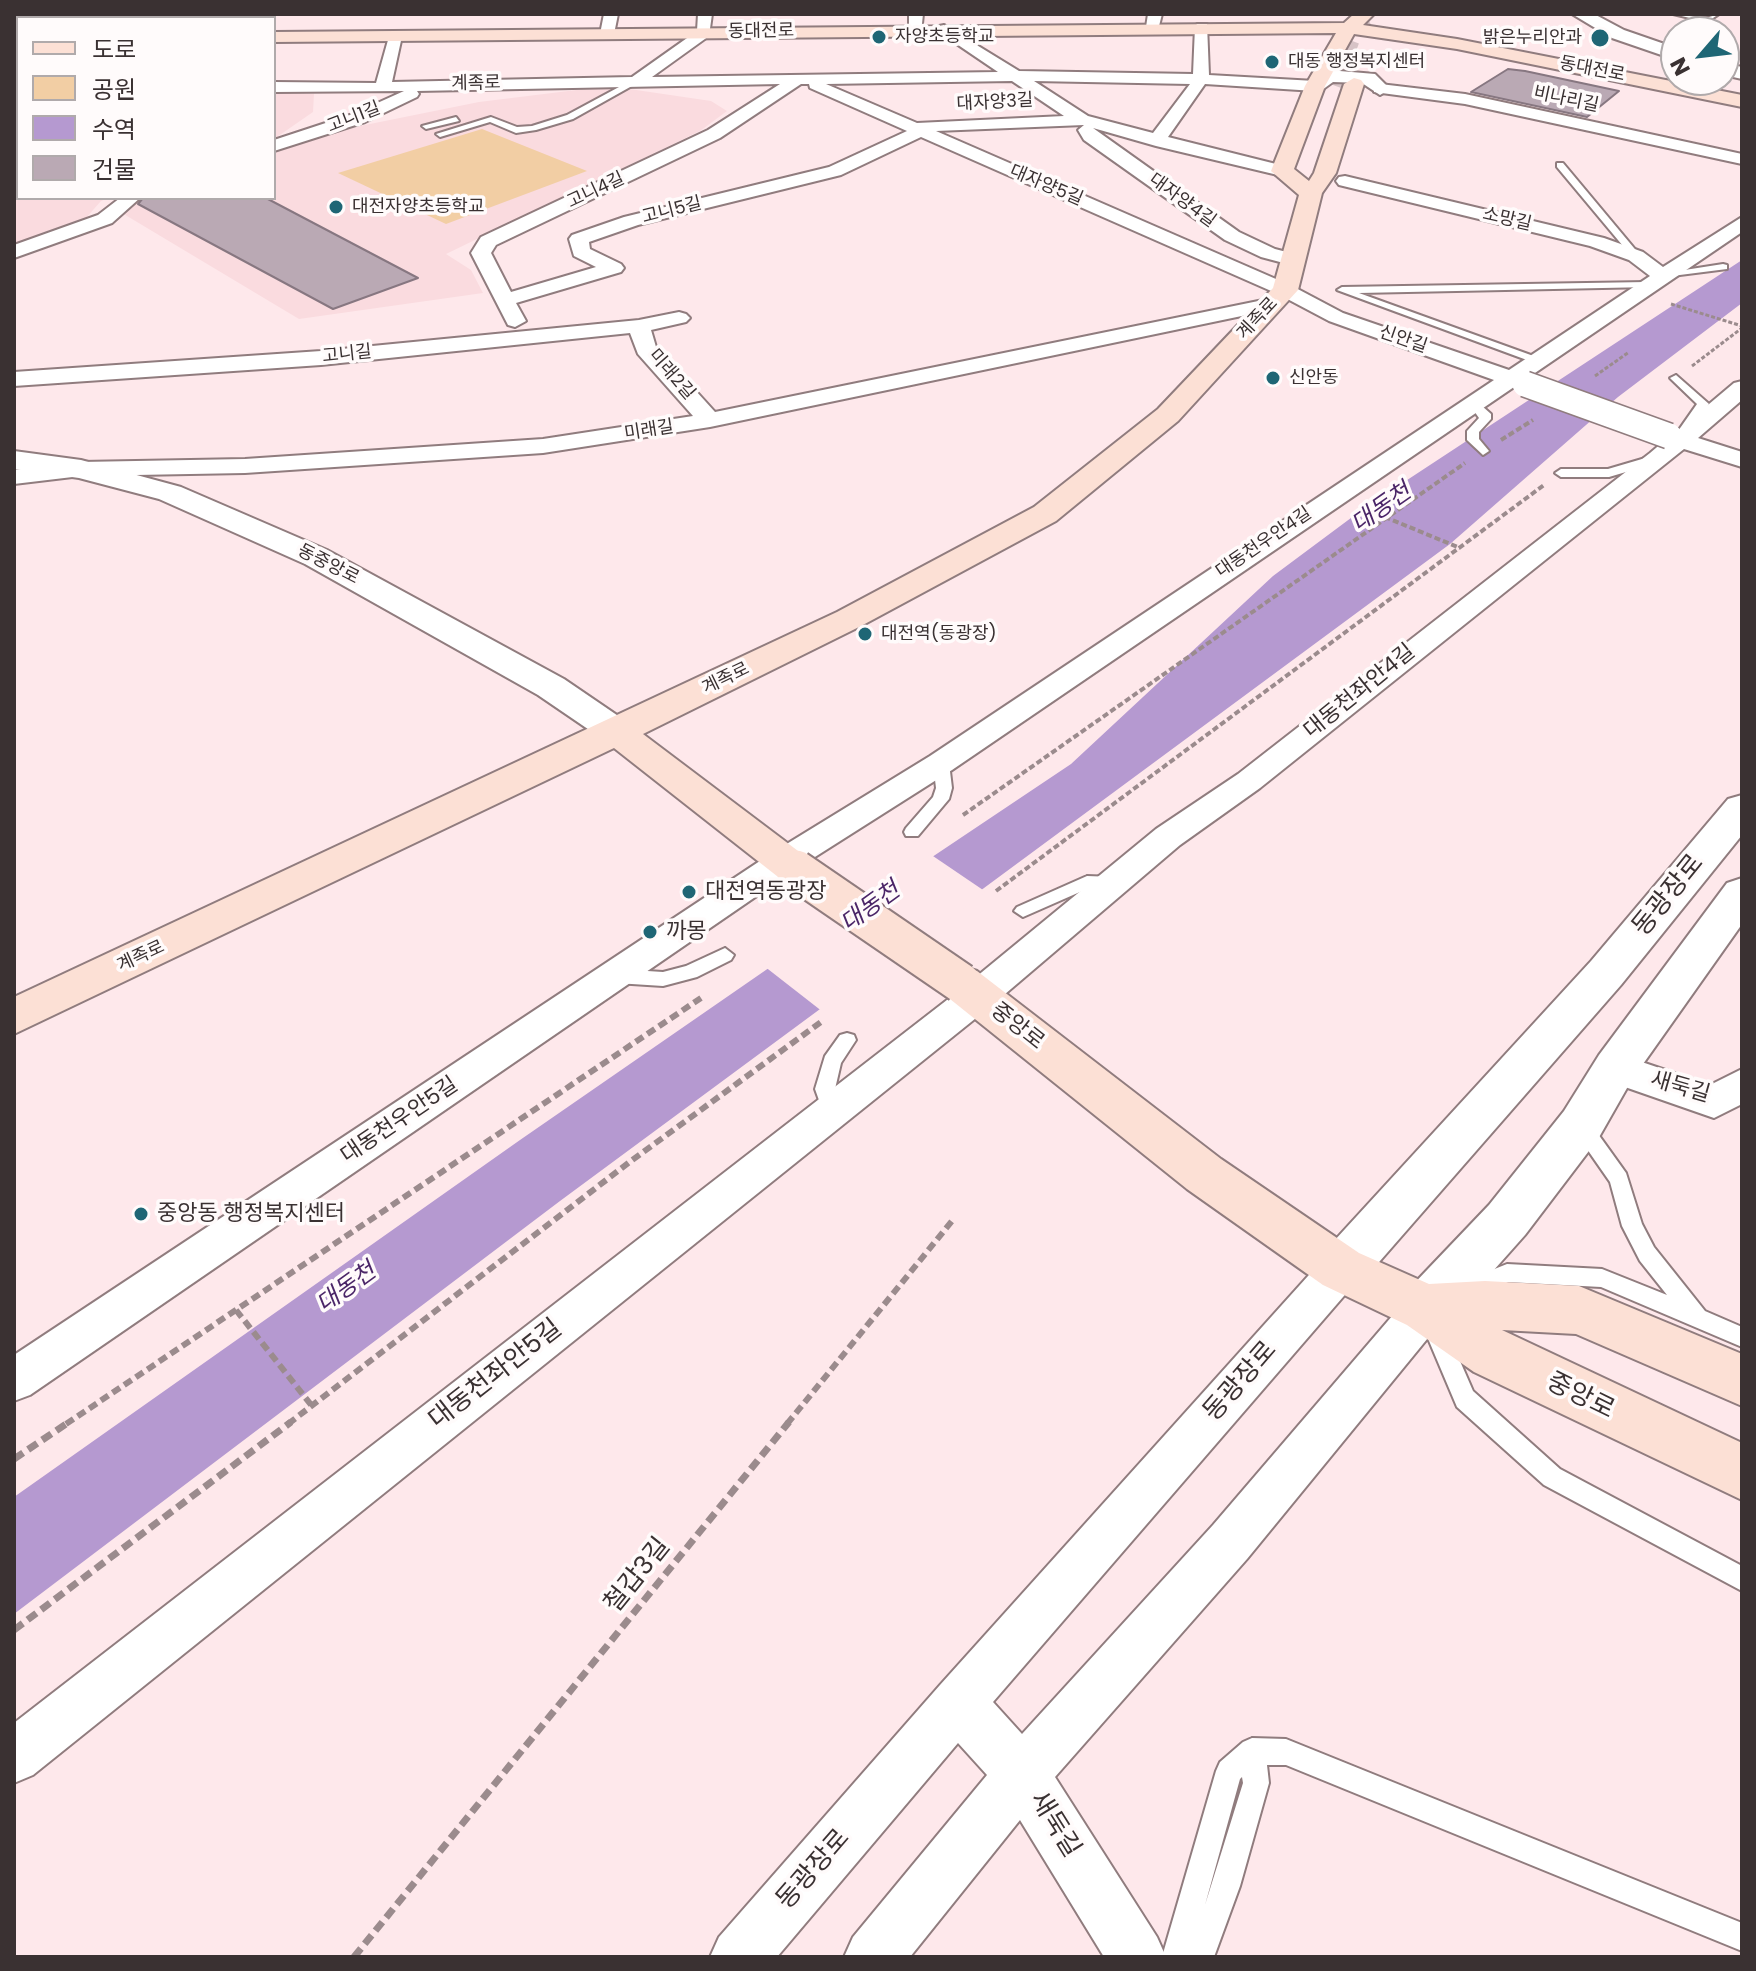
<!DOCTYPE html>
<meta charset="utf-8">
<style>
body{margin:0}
#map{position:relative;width:1756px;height:1971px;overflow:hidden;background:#fee8eb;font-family:Poppins,"Noto Sans KR",sans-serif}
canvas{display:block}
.frame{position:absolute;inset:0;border:16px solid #3a3132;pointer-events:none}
.legend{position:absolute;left:16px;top:16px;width:260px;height:184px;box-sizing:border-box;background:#fffbfb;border:2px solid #b0aaab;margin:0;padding:10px 14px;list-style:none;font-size:24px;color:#3a3132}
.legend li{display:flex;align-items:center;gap:16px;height:40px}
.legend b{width:40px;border:2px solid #b0aaab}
.north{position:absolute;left:1660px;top:16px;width:80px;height:80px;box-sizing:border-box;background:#fffbfb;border:2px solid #b0aaab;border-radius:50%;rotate:242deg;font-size:22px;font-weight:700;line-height:32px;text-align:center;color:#3a3132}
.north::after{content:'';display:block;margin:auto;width:28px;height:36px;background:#1f6675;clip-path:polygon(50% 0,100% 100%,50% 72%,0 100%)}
</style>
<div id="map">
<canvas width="1756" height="1971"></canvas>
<div class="frame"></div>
<ul class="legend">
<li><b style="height:10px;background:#fce0d5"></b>도로</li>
<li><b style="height:22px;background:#f2cea4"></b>공원</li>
<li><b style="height:22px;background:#b599d0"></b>수역</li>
<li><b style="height:22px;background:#baa9b4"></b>건물</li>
</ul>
<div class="north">N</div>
</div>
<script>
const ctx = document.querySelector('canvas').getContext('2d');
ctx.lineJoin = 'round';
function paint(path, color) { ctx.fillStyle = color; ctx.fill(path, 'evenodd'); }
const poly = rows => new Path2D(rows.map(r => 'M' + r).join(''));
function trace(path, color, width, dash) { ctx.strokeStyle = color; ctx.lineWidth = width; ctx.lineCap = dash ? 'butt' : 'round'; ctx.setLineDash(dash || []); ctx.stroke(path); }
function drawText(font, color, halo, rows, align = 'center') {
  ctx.font = font + ' Poppins,"Noto Sans KR",sans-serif'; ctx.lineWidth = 7; ctx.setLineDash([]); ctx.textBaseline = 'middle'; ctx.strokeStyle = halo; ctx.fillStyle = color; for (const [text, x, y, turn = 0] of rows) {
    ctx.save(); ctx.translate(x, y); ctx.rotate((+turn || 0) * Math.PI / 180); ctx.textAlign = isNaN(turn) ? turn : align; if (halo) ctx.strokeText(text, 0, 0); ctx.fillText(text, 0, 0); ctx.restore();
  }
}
paint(poly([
 [609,86,711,101,727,111,700,131,446,254,471,270,483,293,299,319,122,213,138,198,274,198,274,151,360,126,479,102],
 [274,91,314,94,313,112,274,139],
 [18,107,18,198,108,198,101,201,86,218,14,244,14,110]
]), '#fadbdf');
paint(poly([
 [482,129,587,171,446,224,338,173]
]), '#f2cea4');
paint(poly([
 [1742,260,1742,303,1618,397,1450,544,560,1201,14,1614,14,1497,520,1140,844,916,1071,764,1273,576,1363,509]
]), '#b599d0');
paint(poly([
 [930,854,986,892,823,1012,764,966]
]), '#fee8eb');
const building = poly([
 [1508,69,1525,71,1619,91,1587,117,1471,92,1508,69],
 [143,198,266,198,418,278,333,309,138,204,143,198]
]);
paint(building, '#baa9b4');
trace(building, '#877781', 2);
trace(poly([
 [1333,85,1355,27,1376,14]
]), '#d7c3c6', 19, [19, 10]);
const service = poly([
 [1673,14,1706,18,1719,14,1707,22,1673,14],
 [632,80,639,82,573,119,536,130,516,133,490,122,440,137,436,134,491,117,517,127,532,126,567,115,632,80],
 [456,117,459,121,426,129,422,126,456,117],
 [1557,163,1563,163,1639,254,1639,258,1633,258,1557,167,1557,163],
 [1723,264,1727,265,1727,269,1664,277,1659,274,1723,264],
 [1647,282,1652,285,1651,287,1359,293,1539,358,1539,362,1535,363,1337,290,1342,287,1647,282],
 [1676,375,1709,404,1686,437,1682,438,1676,434,1697,404,1672,380,1670,378,1676,375],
 [1473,398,1491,414,1491,419,1479,432,1479,439,1489,451,1483,455,1467,440,1467,431,1479,418,1467,401,1473,398],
 [1659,454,1665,458,1663,461,1609,477,1561,477,1555,473,1561,469,1608,469,1659,454],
 [941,758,949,763,952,788,949,799,918,836,906,836,904,832,906,828,933,797,936,788,933,763,941,758],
 [1087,876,1114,877,1122,883,1114,889,1089,888,1023,917,1014,911,1017,907,1087,876],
 [725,948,734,955,731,960,697,977,663,986,616,983,607,976,616,969,663,972,686,966,725,948],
 [847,1033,854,1035,856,1040,841,1063,835,1089,842,1111,839,1117,832,1119,825,1117,815,1089,825,1056,840,1035,847,1033],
 [1581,1118,1588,1120,1626,1173,1642,1224,1654,1247,1705,1311,1742,1327,1742,1347,1601,1287,1508,1282,1465,1301,1457,1298,1454,1291,1457,1284,1507,1264,1602,1269,1667,1295,1640,1261,1622,1226,1610,1182,1571,1126,1574,1120,1581,1118],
 [1435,1319,1443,1322,1473,1391,1560,1469,1742,1566,1742,1591,1544,1485,1457,1407,1424,1329,1427,1322,1435,1319],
 [1252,1738,1286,1739,1742,1923,1742,1951,1286,1765,1267,1765,1269,1783,1240,1886,1214,1957,1162,1957,1216,1771,1220,1762,1243,1742,1252,1738],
 [1242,1777,1243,1783,1205,1905,1240,1779,1242,1777]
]);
const minor = poly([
 [112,14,128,14,125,18,109,18,112,14],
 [604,14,618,14,614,34,607,38,600,34,604,14],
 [698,14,712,14,709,36,652,77,998,72,939,32,939,26,944,25,1019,71,1193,74,1195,27,1197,24,1207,24,1209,75,1315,81,1323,86,1315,91,1205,84,1168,137,1288,167,1291,171,1288,175,1282,176,1156,146,1093,128,1239,232,1275,249,1302,256,1305,260,1302,264,1295,266,1261,257,1225,240,1084,140,1078,130,1084,125,936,131,1292,286,1343,313,1509,370,1650,276,1629,260,1590,246,1339,185,1336,181,1339,177,1345,176,1604,238,1643,252,1663,267,1742,217,1742,232,1529,377,1535,383,1532,388,1514,387,952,770,796,869,30,1395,14,1401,14,1355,772,853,930,756,1494,380,1329,321,1278,294,921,137,841,175,638,225,589,242,590,249,621,264,624,268,621,272,516,303,526,321,515,327,508,325,471,253,481,237,708,130,780,84,417,91,419,94,417,97,365,122,274,151,274,140,353,114,404,91,274,92,274,82,376,83,390,33,395,32,402,36,392,82,632,77,697,31,698,14],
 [1012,81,1064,116,917,123,826,84,1012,81],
 [1034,81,1190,84,1153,133,1088,116,1034,81],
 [801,84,809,84,810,88,907,131,829,167,624,217,572,235,569,239,574,256,596,267,511,292,491,253,496,245,720,138,801,84],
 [909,14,923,14,921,33,911,33,909,30,909,14],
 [1148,14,1162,14,1158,30,1148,30,1146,27,1148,14],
 [1380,84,1465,94,1742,154,1742,164,1465,104,1374,92,1374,86,1380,84],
 [18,92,18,104,14,105,14,93,18,92],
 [18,123,18,133,14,134,14,124,18,123],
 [120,198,140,198,112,223,14,258,14,245,98,215,120,198],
 [1273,298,1283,304,1280,308,710,427,543,453,245,473,81,476,14,484,14,470,81,462,245,459,543,439,693,416,638,354,630,333,321,365,14,386,14,372,321,351,639,320,679,312,686,314,690,318,686,322,651,330,656,347,715,412,1273,298],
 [1742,381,1742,400,1698,438,1742,452,1742,467,1684,449,1260,788,1180,845,991,1006,33,1775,14,1783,14,1723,965,986,1156,829,1238,774,1650,453,1663,442,1657,436,1661,431,1677,431,1734,383,1742,381],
 [1615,1053,1710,1085,1742,1069,1742,1104,1714,1118,1602,1079,1596,1068,1602,1057,1615,1053],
 [1341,1250,1356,1256,1362,1269,1356,1282,993,1702,1022,1734,1213,1525,1411,1294,1426,1288,1441,1294,1448,1308,1441,1322,1247,1559,1055,1777,1157,1937,1166,1957,1104,1957,1020,1820,910,1957,844,1957,853,1937,987,1775,958,1743,777,1957,710,1957,719,1937,940,1685,1326,1256,1341,1250]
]);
const tertiary = poly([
 [1572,14,1594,14,1624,30,1676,48,1676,60,1612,38,1572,14],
 [1724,63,1742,67,1742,79,1724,75,1724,63],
 [1328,70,1375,74,1390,89,1380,95,1362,83,1333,82,1322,90,1308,90,1305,86,1308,82,1328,70],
 [14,451,81,460,181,487,327,550,564,679,630,724,636,732,630,740,617,744,604,740,538,695,305,564,159,499,79,478,14,469,14,451],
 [1742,795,1742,835,1621,985,1359,1285,1341,1292,1323,1285,1315,1269,1323,1253,1591,961,1728,799,1742,795],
 [1742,878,1742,924,1631,1081,1598,1139,1525,1235,1445,1325,1426,1332,1407,1325,1400,1308,1407,1291,1489,1205,1564,1111,1599,1055,1727,883,1742,878]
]);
const secondary = poly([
 [1354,14,1374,14,1363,25,1457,39,1742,95,1742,107,1457,49,1354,34,1325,86,1294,169,1309,181,1314,173,1344,84,1354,78,1361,80,1364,84,1336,173,1322,193,1298,290,1178,421,1056,521,861,626,643,734,810,860,816,870,810,880,796,884,782,880,614,748,14,1034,14,997,837,612,1034,507,1158,409,1273,288,1299,195,1271,171,1305,86,1336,33,274,42,274,32,1344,23,1354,14],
 [14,34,18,34,18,44,14,44,14,34],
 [961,966,977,971,1221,1159,1359,1253,1429,1284,1485,1281,1579,1286,1742,1354,1742,1406,1576,1334,1502,1330,1742,1443,1742,1500,1474,1372,1407,1325,1323,1285,1187,1189,945,995,939,983,945,971,961,966]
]);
trace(service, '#907c7e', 4);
trace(minor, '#907c7e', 4);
trace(tertiary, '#907c7e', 4);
trace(secondary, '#907c7e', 4);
trace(poly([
 [1671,304,1742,326],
 [1692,366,1742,328],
 [1595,376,1629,352]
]), '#9b8b8d', 3, [4, 2]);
trace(poly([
 [1501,440,1533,420],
 [1368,510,1460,548],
 [963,815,1465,463],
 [996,891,1544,485]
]), '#9b8b8d', 4, [6, 3]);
trace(poly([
 [236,1310,312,1406],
 [66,1424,701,998],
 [288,1424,631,1161,821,1022],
 [787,1424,952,1221]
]), '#9b8b8d', 6, [9, 5]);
trace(poly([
 [14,1459,69,1422],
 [14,1630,291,1422],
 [354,1957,789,1422]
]), '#9b8b8d', 7, [11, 6]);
paint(service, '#fff');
paint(minor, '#fff');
paint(tertiary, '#fff');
paint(secondary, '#fce0d5');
const minorBridge = poly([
 [1525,384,1669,436]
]);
const secondaryBridge = poly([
 [796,870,961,983]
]);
trace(minorBridge, '#907c7e', 28, []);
trace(secondaryBridge, '#907c7e', 43, []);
trace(minorBridge, '#fff', 25);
trace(secondaryBridge, '#fce0d5', 39);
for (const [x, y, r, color] of [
 [879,37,8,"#1f6675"],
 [1600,38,10,"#1f6675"],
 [1272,62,8,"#1f6675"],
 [336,207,8,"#1f6675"],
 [1273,378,8,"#1f6675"],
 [865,634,8,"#1f6675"],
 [689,892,8,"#1f6675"],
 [650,932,8,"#1f6675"],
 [141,1214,8,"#1f6675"]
]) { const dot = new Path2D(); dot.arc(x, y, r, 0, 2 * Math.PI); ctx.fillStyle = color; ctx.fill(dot); trace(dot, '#fffbfb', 3); }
drawText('18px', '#3a3132', '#fffbfb', [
 ["동대전로",761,32,-1],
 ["동대전로",1592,70,11],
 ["계족로",476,84,-1],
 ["비나리길",1566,100,12],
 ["대자양3길",995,103,-3],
 ["고니1길",354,118,-21],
 ["대자양5길",1046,186,23],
 ["고니4길",596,191,-25],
 ["대자양4길",1182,201,36],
 ["고니5길",672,211,-14],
 ["소망길",1507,220,13],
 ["계족로",1258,319,-47],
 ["신안길",1403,340,19],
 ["고니길",347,355,-6],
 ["미래2길",671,375,49],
 ["미래길",649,431,-9],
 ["대동천우안4길",1264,543,-34],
 ["동중앙로",328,565,27],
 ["계족로",726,679,-26],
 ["계족로",141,957,-25]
]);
drawText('18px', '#3a3132', '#fffbfb', [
 ["자양초등학교",895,37],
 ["밝은누리안과",1582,38,"right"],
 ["대동 행정복지센터",1288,62],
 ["대전자양초등학교",352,207],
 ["신안동",1289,378],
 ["대전역(동광장)",881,634]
], 'left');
drawText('22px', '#3a3132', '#fffbfb', [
 ["대동천좌안4길",1360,692,-39],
 ["중앙로",1017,1027,38],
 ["새둑길",1680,1088,16],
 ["대동천우안5길",400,1121,-34]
]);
drawText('22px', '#3a3132', '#fffbfb', [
 ["대전역동광장",705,892],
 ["까몽",666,932],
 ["중앙동 행정복지센터",157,1214]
], 'left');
drawText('italic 24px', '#4b2668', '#fffbfb', [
 ["대동천",1382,509,-35],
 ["대동천",871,908,-36],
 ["대동천",347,1289,-36]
]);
drawText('26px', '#3a3132', '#fffbfb', [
 ["동광장로",1669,896,-51],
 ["대동천좌안5길",496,1375,-38],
 ["동광장로",1241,1382,-49],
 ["중앙로",1580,1397,26],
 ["철갑3길",638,1576,-51],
 ["새둑길",1054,1825,58],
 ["동광장로",814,1870,-49]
]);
</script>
